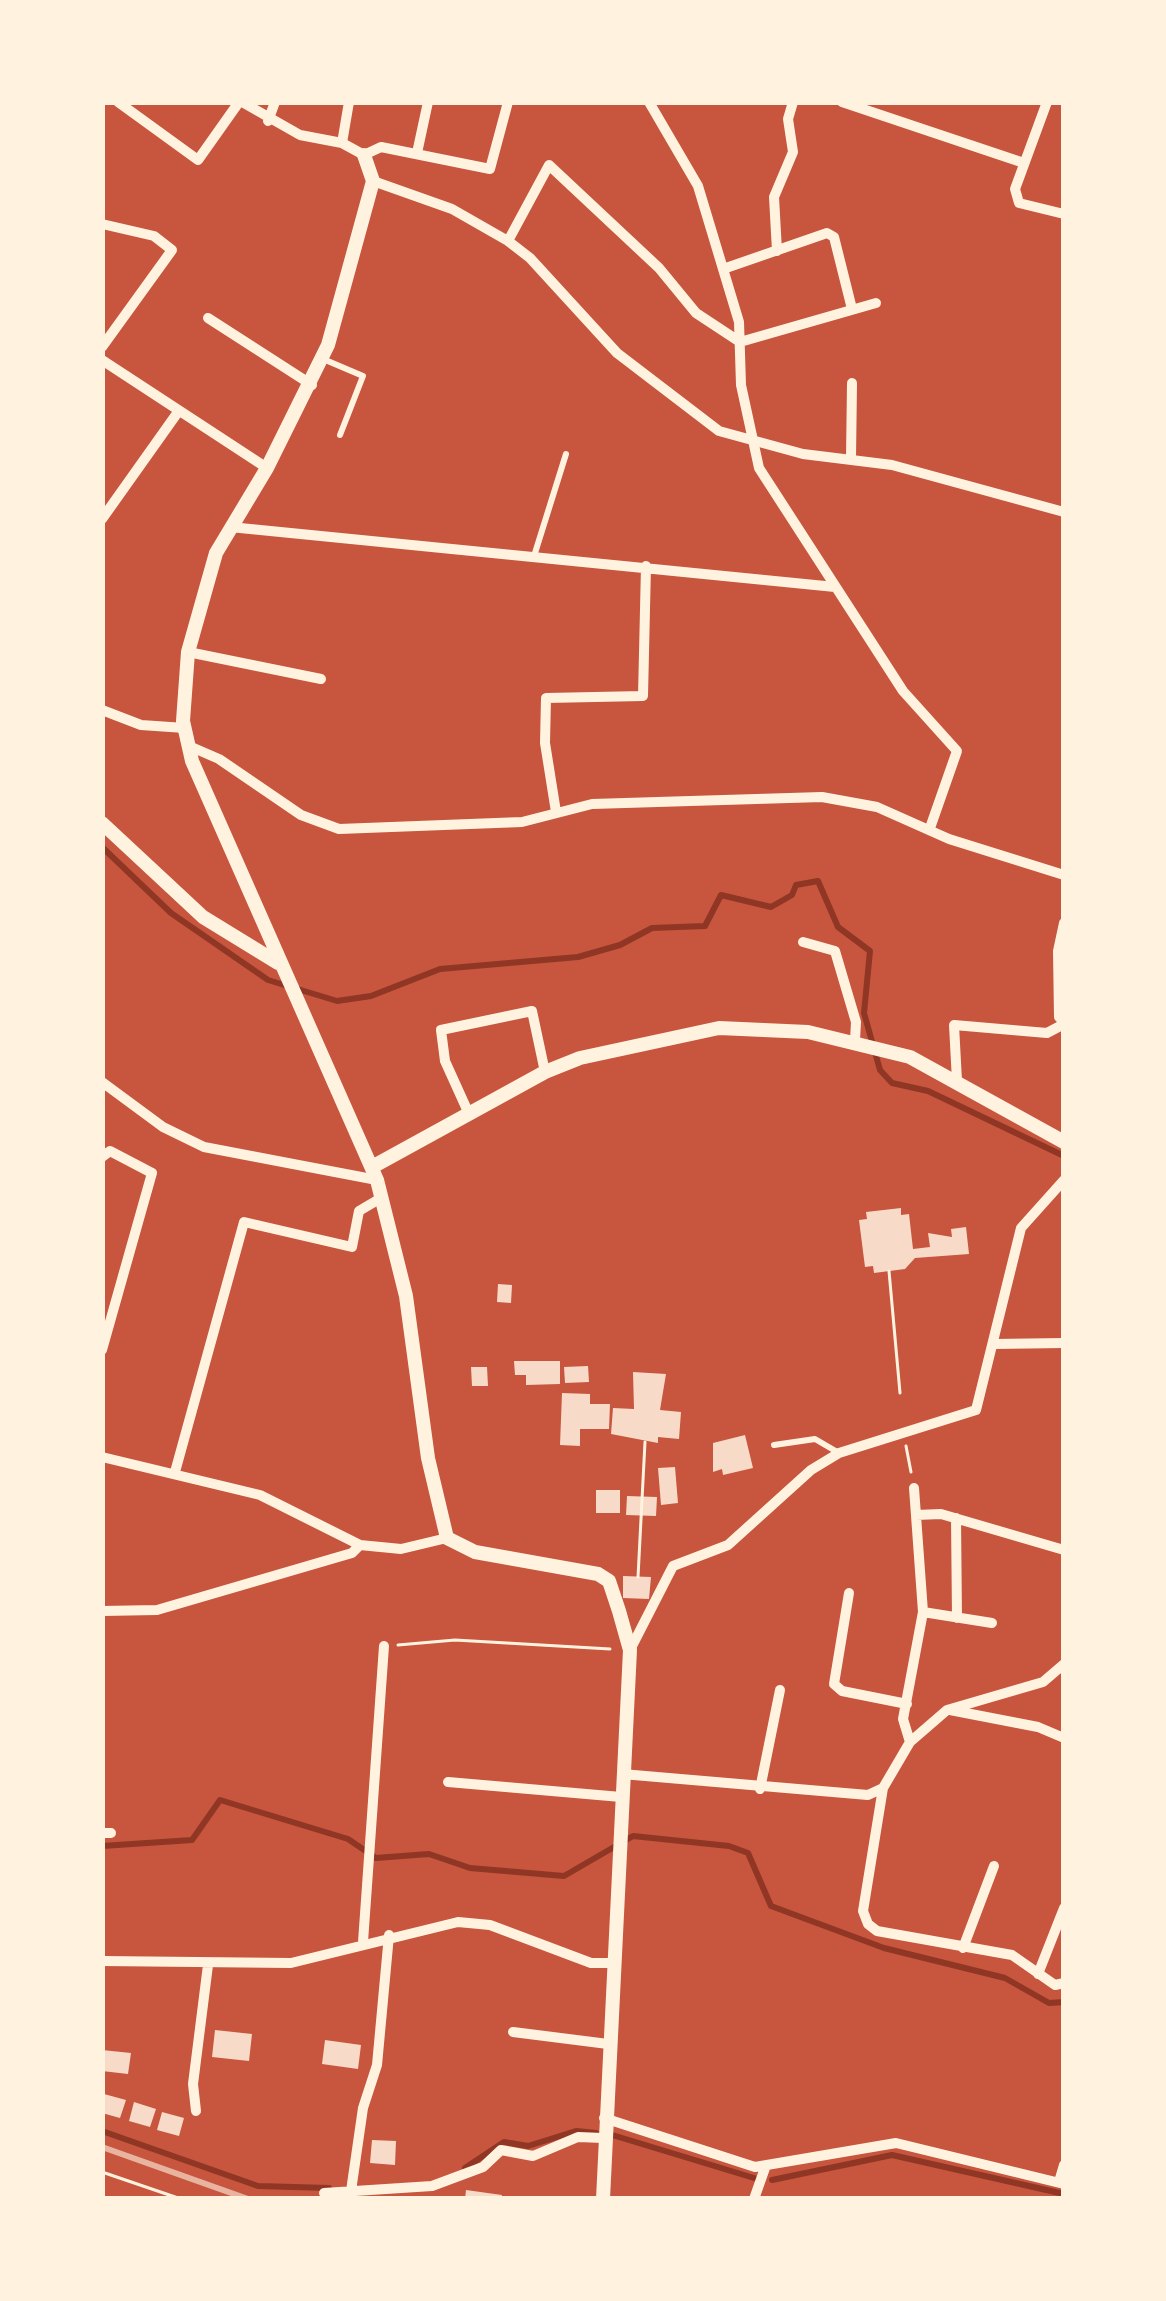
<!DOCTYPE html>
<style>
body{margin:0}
#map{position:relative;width:1166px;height:2301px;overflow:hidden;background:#c8553d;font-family:Jost,sans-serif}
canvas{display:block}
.frame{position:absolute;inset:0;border:105px solid #fff3e0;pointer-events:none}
</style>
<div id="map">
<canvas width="1166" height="2301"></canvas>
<div class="frame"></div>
</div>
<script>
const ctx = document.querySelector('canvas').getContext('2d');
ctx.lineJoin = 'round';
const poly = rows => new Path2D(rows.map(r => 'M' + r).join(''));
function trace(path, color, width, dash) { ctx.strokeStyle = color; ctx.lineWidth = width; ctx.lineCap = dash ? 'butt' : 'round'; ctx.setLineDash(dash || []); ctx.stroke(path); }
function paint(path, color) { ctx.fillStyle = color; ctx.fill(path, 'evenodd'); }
trace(poly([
 [102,847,171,913,268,980,337,1001,371,996,440,969,578,957,620,945,652,928,705,926,721,895,771,907,792,895,796,885,818,881,838,927,870,951,864,1013,880,1070,892,1083,928,1091,1064,1156],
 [102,1846,192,1840,220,1800,348,1839,376,1858,429,1854,470,1868,564,1876,633,1836,729,1846,748,1853,771,1906,884,1948,1005,1978,1049,2003,1064,2002],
 [102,2131,258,2186,329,2188],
 [609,2134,754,2178],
 [465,2168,504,2142,528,2146,576,2131,596,2133],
 [772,2180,892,2155,1064,2194]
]), '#8f3625', 6);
paint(poly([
 [901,1208,901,1215,909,1214,913,1249,930,1247,928,1233,952,1237,951,1229,966,1227,969,1254,915,1258,905,1269,874,1273,873,1266,865,1267,859,1220,867,1219,866,1212],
 [498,1284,512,1285,511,1303,497,1302],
 [514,1361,560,1361,560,1384,526,1385,526,1375,515,1375],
 [588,1366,589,1382,565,1383,564,1367],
 [471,1367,487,1367,488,1386,472,1386],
 [633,1372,666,1374,660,1410,681,1412,679,1439,658,1437,658,1443,611,1434,613,1408,634,1409],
 [562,1393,590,1394,590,1404,610,1404,609,1429,580,1429,580,1446,560,1445],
 [745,1435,753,1468,723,1475,722,1469,713,1472,713,1443],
 [675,1467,678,1503,661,1505,658,1468],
 [596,1490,620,1490,620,1513,596,1513],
 [627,1496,657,1497,656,1516,626,1515],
 [623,1576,651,1577,649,1599,623,1598],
 [215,2030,252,2034,249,2061,212,2057],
 [325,2040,361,2045,358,2069,322,2064],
 [102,2050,131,2053,128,2074,102,2071],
 [104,2094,126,2100,120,2118,102,2113],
 [134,2102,156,2109,150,2127,129,2121],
 [162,2112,184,2118,179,2136,157,2130],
 [372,2140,396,2141,395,2165,370,2163],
 [466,2190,502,2195,501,2199,465,2199]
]), '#f7dbc8');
trace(poly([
 [889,1271,900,1393],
 [906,1446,911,1472],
 [638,1577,645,1442],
 [398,1645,455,1640,610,1649],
 [102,2172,181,2199]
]), '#fff3e0', 3);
trace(poly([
 [323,359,363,376,340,435],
 [535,553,566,454],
 [774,1445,815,1439,839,1453]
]), '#fff3e0', 6);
trace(poly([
 [118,102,198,160,239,102],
 [242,102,300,135,342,143,364,155,381,147,490,169,508,102],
 [649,102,698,186,739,322,741,385,759,468,903,691,957,751,930,828],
 [842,102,1024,163],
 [1047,102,1015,189,1019,203,1064,214],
 [268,121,275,102],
 [342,143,349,102],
 [417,153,428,102],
 [373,181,452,209,508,241,530,258,617,353,719,431,803,454,892,465,1064,512],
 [102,224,154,236,172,250,102,347],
 [508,241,549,165,659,268,696,313,740,342,876,303],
 [777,251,774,197,793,152,788,119,793,102],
 [723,269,827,233,834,237,852,309],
 [208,318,312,385],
 [102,360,267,468],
 [851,458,852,383],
 [102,519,178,412],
 [230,527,835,587],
 [188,652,321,679],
 [102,710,141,725,185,728],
 [189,746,219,759,301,815,339,829,522,822,592,804,822,797,877,807,949,839,1064,875],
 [556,812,545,743,546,698,643,696,646,566],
 [1064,923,1058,951,1059,1017,1064,1022],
 [803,942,835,951,856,1022,855,1040],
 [957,1081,954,1025,1047,1033,1064,1024],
 [102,1082,163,1127,204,1147,377,1180],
 [469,1114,445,1061,441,1030,532,1011,545,1072],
 [102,1157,110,1151,152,1173,102,1350],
 [994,1344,1064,1343],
 [102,1457,260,1495,360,1545,401,1549,447,1538],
 [175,1472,244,1222,352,1247,359,1211,381,1198],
 [916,1515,941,1514,1064,1550],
 [956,1518,957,1618],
 [849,1593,834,1684,842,1691,907,1704],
 [102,1611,157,1610,352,1553,360,1545],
 [923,1612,992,1623],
 [630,1650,673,1566,728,1545,811,1470,839,1453,976,1410,1021,1228,1064,1180],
 [950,1710,1038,1727,1064,1738],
 [910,1742,903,1719,923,1612,914,1488],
 [622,1774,868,1795,883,1788,910,1742,947,1710,1043,1682,1064,1664],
 [448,1782,621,1797],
 [883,1788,863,1911,868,1924,877,1931,1012,1955,1055,1985,1064,1983],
 [760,1789,780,1690],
 [102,1833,111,1833],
 [363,1942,384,1646],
 [963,1948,994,1866],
 [102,1961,291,1963,458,1922,490,1925,591,1963,614,1963],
 [1038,1974,1064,1908],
 [513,2032,608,2044],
 [196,2111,193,2084,208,1965],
 [604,2118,755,2167,896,2143,1064,2184],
 [1059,2182,1064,2165],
 [351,2191,363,2108,377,2065,389,1935],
 [324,2193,432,2186,483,2167,501,2150,533,2156,578,2137,603,2138],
 [754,2199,765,2168]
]), '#fff3e0', 10);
trace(poly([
 [364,155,373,181,328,345,267,468,216,553,188,652,183,721,192,761,377,1180,406,1296,428,1458,447,1538,475,1552,598,1574,609,1581,619,1611,630,1650,603,2199],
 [102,823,203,917,278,963],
 [372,1167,545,1072,580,1058,719,1028,808,1032,910,1057,1064,1142]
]), '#fff3e0', 14);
trace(poly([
 [102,2147,248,2199]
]), '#e9b49f', 6);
</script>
